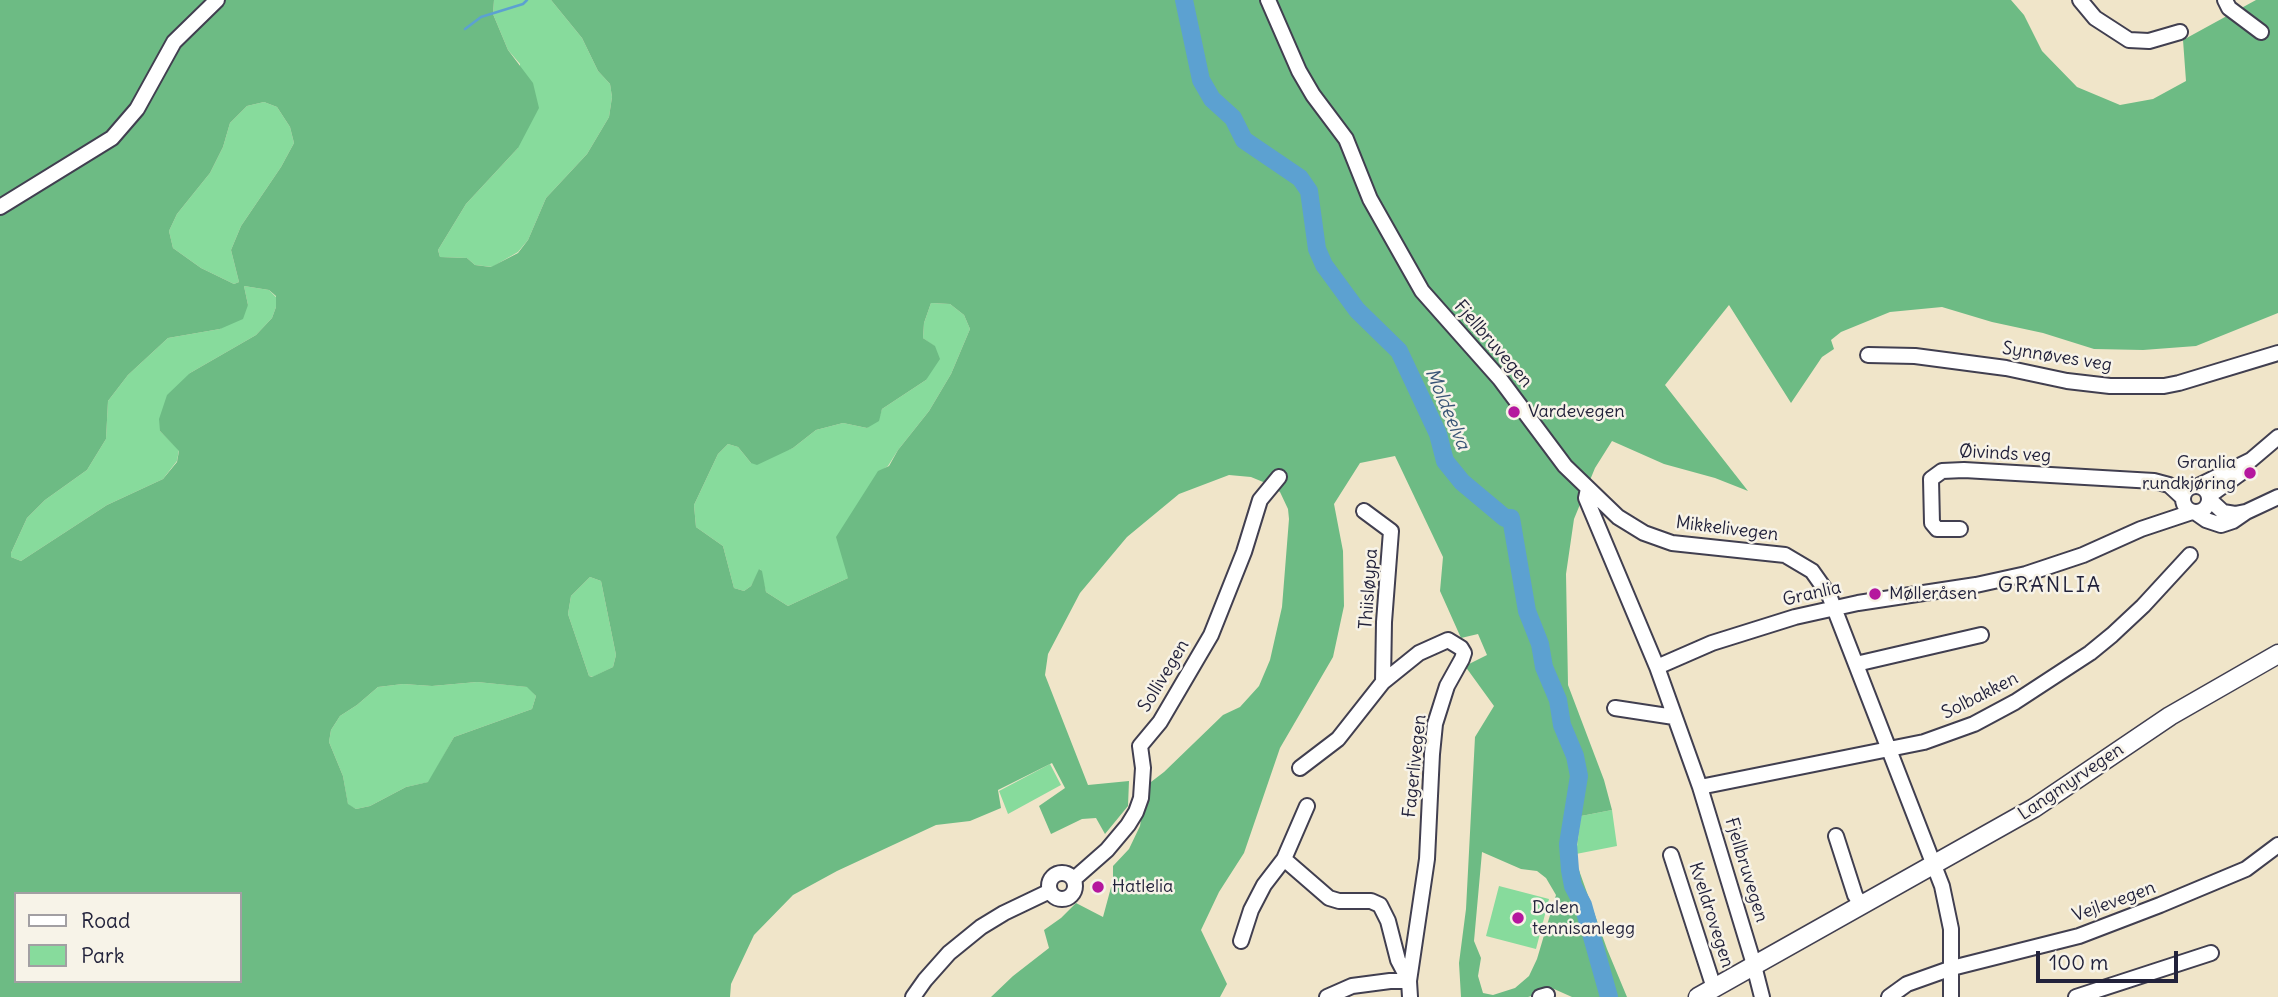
<!DOCTYPE html>
<meta charset="utf-8">
<style>
body{margin:0}
#map{position:relative;width:2278px;height:997px;overflow:hidden;background:#f0e5c9;font-family:Delius,sans-serif}
canvas{display:block}
.legend{position:absolute;left:14px;top:892px;width:228px;height:91px;box-sizing:border-box;background:#f7f3e8;border:2px solid #a29fa3;margin:0;padding:9px 12px;list-style:none;font-size:21px;color:#22223b}
.legend li{display:flex;align-items:center;gap:14px;height:35px}
.legend b{width:35px;border:2px solid #a29fa3}
.scale{position:absolute;left:2036px;top:951px;width:142px;height:32px;box-sizing:border-box;border:4px solid #22223b;border-top:0;padding-left:9px;font-size:21px;line-height:24px;white-space:nowrap;color:#22223b;-webkit-text-stroke:5px #f7f3e8;paint-order:stroke}
</style>
<div id="map">
<canvas width="2278" height="997"></canvas>
<ul class="legend">
<li><b style="height:9px;background:#fff"></b>Road</li>
<li><b style="height:19px;background:#87db9c"></b>Park</li>
</ul>
<div class="scale">100 m</div>
</div>
<script>
const ctx = document.querySelector('canvas').getContext('2d');
ctx.lineJoin = 'round';
function paint(path, color) { ctx.fillStyle = color; ctx.fill(path, 'evenodd'); }
const poly = rows => new Path2D(rows.map(r => 'M' + r).join(''));
function trace(path, color, width, dash) { ctx.strokeStyle = color; ctx.lineWidth = width; ctx.lineCap = dash ? 'butt' : 'round'; ctx.setLineDash(dash || []); ctx.stroke(path); }
function drawText(font, color, halo, rows, align = 'center') {
  ctx.font = font + ' Delius,sans-serif'; ctx.lineWidth = 5; ctx.setLineDash([]); ctx.textBaseline = 'middle'; ctx.strokeStyle = halo; ctx.fillStyle = color; for (const [text, x, y, turn = 0] of rows) {
    ctx.save(); ctx.translate(x, y); ctx.rotate((+turn || 0) * Math.PI / 180); ctx.textAlign = isNaN(turn) ? turn : align; if (halo) ctx.strokeText(text, 0, 0); ctx.fillText(text, 0, 0); ctx.restore();
  }
}
paint(poly([
 [494,0,551,0,582,38,598,71,610,84,612,97,609,117,587,154,546,198,528,240,518,252,492,267,475,265,467,258,440,257,438,250,466,204,518,148,520,64,508,50,493,14],
 [264,102,277,107,290,127,294,143,281,167,241,226,231,250,239,282,234,284,201,268,173,248,169,231,177,214,210,173,223,147,230,123,247,106],
 [244,286,269,290,276,297,276,307,272,318,256,335,190,373,160,431,179,450,177,461,163,479,107,505,21,561,11,557,11,553,27,518,45,500,87,470,106,439,108,401,128,375,168,338,220,329,248,305],
 [931,303,950,304,964,315,970,329,951,374,929,411,898,450,888,466,879,472,848,578,788,606,766,592,760,569,751,586,744,591,734,588,723,546,696,527,694,505,718,454,728,444,738,447,751,463,793,448,816,430,843,423,867,428,880,415,882,409,926,380,934,346,923,338,924,323],
 [590,577,601,581,616,655,613,667,593,677,589,676,568,614,571,596],
 [477,682,528,687,536,696,532,709,454,737,429,782,406,787,370,806,356,809,348,805,343,776,329,742,331,730,340,716,357,705,378,687,403,684,432,686],
 [1050,764,1061,785,1008,814,999,791],
 [1612,810,1617,846,1576,854,1581,816],
 [1499,886,1549,899,1536,949,1486,936]
]), '#87db9c');
paint(poly([
 [0,0,494,0,493,14,508,50,533,83,539,108,518,148,466,204,438,250,440,257,467,258,475,265,491,267,518,253,528,240,546,198,587,154,609,117,612,97,610,84,598,71,582,38,551,0,2011,0,2024,15,2042,51,2077,87,2120,105,2153,99,2186,81,2183,40,2256,0,2278,0,2278,313,2196,346,2143,350,2094,349,2043,333,1992,322,1942,307,1890,312,1841,332,1831,340,1834,349,1822,357,1791,403,1729,305,1665,385,1748,491,1715,478,1664,464,1612,441,1595,468,1574,519,1566,574,1568,685,1604,780,1612,810,1581,816,1575,859,1607,949,1627,997,1572,997,1554,989,1528,997,1461,997,1459,963,1466,909,1475,737,1494,706,1465,666,1487,655,1478,634,1461,638,1440,591,1443,557,1395,456,1360,463,1334,504,1343,551,1344,606,1333,657,1280,748,1244,853,1219,892,1201,930,1227,984,1220,997,991,997,1013,976,1049,948,1044,930,1061,918,1076,903,1103,917,1113,880,1113,866,1129,849,1140,826,1147,785,1164,772,1223,715,1240,707,1259,686,1270,660,1282,607,1289,519,1288,509,1280,492,1268,484,1251,477,1229,475,1179,494,1127,537,1080,593,1048,654,1045,675,1088,785,1129,781,1128,806,1105,834,1096,818,1082,819,1051,834,1039,806,1065,788,1052,763,998,790,1001,808,970,821,936,825,837,871,793,895,754,935,731,984,730,997,0,997],
 [264,102,277,107,290,127,294,143,281,167,241,226,231,250,239,282,234,284,201,268,173,248,169,231,177,214,210,173,223,147,230,123,247,106],
 [244,286,269,290,276,296,276,307,272,318,256,335,190,373,167,395,159,419,160,431,179,451,177,462,163,479,107,505,21,561,11,557,11,553,27,518,45,500,87,470,106,439,108,401,128,375,168,338,220,329,243,319,248,305],
 [931,303,950,304,964,315,970,329,951,374,929,411,898,450,889,466,878,471,836,537,848,578,788,606,766,592,762,571,759,569,751,586,744,591,734,588,723,546,696,527,694,505,718,454,728,444,738,447,751,463,757,465,793,448,816,430,843,423,867,428,879,421,882,409,926,380,940,359,935,346,923,338,924,323],
 [590,577,601,581,616,655,613,667,592,677,589,676,568,614,571,596],
 [477,682,527,687,536,696,532,709,454,737,428,782,406,787,370,806,356,809,348,804,343,776,329,742,331,730,340,716,357,705,378,687,403,684,432,686],
 [1482,852,1521,869,1537,871,1546,878,1556,895,1537,959,1529,976,1515,988,1493,995,1483,993,1478,976,1481,958,1474,941],
 [16,894,240,894,240,981,16,981]
]), '#6dbb84');
trace(poly([
 [465,29,481,17,523,4,527,0]
]), '#5ca1d1', 2.5);
trace(poly([
 [1184,0,1201,80,1212,99,1233,118,1244,140,1300,178,1309,191,1317,249,1324,265,1357,310,1399,351,1438,434,1445,461,1462,482,1505,518,1511,518,1527,611,1540,644,1544,667,1558,700,1562,725,1575,756,1579,776,1568,844,1570,870,1573,886,1583,905,1609,997]
]), '#5ca1d1', 18);
const minor = poly([
 [1268,0,1299,71,1313,95,1346,139,1370,199,1422,291,1500,379,1565,466,1618,517,1644,533,1672,543,1785,555,1812,571,1829,595,1942,886,1951,929,1951,997],
 [2080,0,2095,18,2129,40,2149,41,2180,32],
 [2225,0,2229,8,2261,32],
 [0,207,112,138,137,109,174,42,217,0],
 [1868,355,1915,356,2006,368,2067,381,2110,386,2164,386,2179,383,2278,353],
 '2183 499a13 13 0 1 1 26 0a13 13 0 1 1-26 0Z',
 [2198,486,2251,460,2278,437],
 [1588,489,1586,498,1657,667,1700,787,1752,958,1762,997],
 [2209,496,2245,470],
 [2209,499,2223,512,2235,514,2245,512],
 [1364,511,1391,531,1384,622,1383,682],
 [2196,513,2206,520,2221,525,2233,521,2246,512,2278,497],
 [1960,529,1937,529,1932,523,1931,479,1942,471,1964,470,2154,481,2169,485,2182,497],
 [1856,664,1981,635],
 [1657,667,1712,643,1795,617,1858,603,1976,585,2026,574,2083,555,2141,529,2192,512],
 [1615,708,1674,717],
 [1300,768,1338,739,1383,682,1419,653,1448,640,1461,648,1464,653,1462,659,1447,686,1435,724,1432,754,1427,859,1409,981],
 [1700,787,1924,742,1974,724,2015,702,2090,653,2112,635,2143,606,2190,555],
 [1836,836,1855,895,1861,905],
 [1671,855,1714,988],
 [1284,859,1329,898,1339,901,1371,901,1380,905,1388,921,1398,960,1409,981],
 '1049 886a13 13 0 1 1 26 0a13 13 0 1 1-26 0Z',
 [1074,879,1107,850,1128,825,1136,812,1141,798,1143,768,1140,746,1160,722,1211,635,1244,552,1260,500,1279,477],
 [1241,941,1251,910,1264,885,1284,859,1307,806],
 [913,997,925,980,949,953,981,927,1004,913,1050,891],
 [1327,997,1352,986,1390,981,1409,981,1410,997],
 [1540,997,1547,995],
 [1889,997,1907,984,1952,968,2079,936,2160,905,2246,869,2278,845],
 [2076,997,2211,953]
]);
const major = poly([
 [1698,997,2034,808,2170,716,2278,654]
]);
trace(minor, '#413f50', 18);
trace(major, '#413f50', 21);
trace(minor, '#fff', 14);
trace(major, '#fff', 18);
for (const [x, y, r, color] of [
 [1514,412,7,"#b5179e"],
 [2250,473,7,"#b5179e"],
 [1875,594,7,"#b5179e"],
 [1098,887,7,"#b5179e"],
 [1518,918,7,"#b5179e"]
]) { const dot = new Path2D(); dot.arc(x, y, r, 0, 2 * Math.PI); ctx.fillStyle = color; ctx.fill(dot); trace(dot, '#f7f3e8', 2.5); }
drawText('18px', '#22223b', '#f7f3e8', [
 ["Fjellbruvegen",1493,344,49],
 ["Synnøves veg",2057,357,9],
 ["Øivinds veg",2005,454,3],
 ["Mikkelivegen",1727,529,7],
 ["Thiisløypa",1369,589,-86],
 ["Granlia",1812,594,-13],
 ["Sollivegen",1164,676,-59],
 ["Solbakken",1980,696,-27],
 ["Fagerlivegen",1415,766,-84],
 ["Langmyrvegen",2071,782,-34],
 ["Fjellbruvegen",1746,870,73],
 ["Vejlevegen",2114,902,-20],
 ["Kveldrovegen",1711,915,72]
]);
drawText('18px', '#22223b', '#f7f3e8', [
 ["Vardevegen",1528,412],
 ["Granlia",2236,463,"right"],
 ["rundkjøring",2236,484,"right"],
 ["Mølleråsen",1889,594],
 ["Hatlelia",1112,887],
 ["Dalen",1532,908],
 ["tennisanlegg",1532,929]
], 'left');
drawText('italic 19px', '#395577', '#f7f3e8', [
 ["Moldeelva",1447,409,67]
]);
ctx.letterSpacing = '2px';
drawText('21px', '#22223b', '#f7f3e8', [
 ["GRANLIA",2050,586]
]);
ctx.letterSpacing = '0px';
</script>
